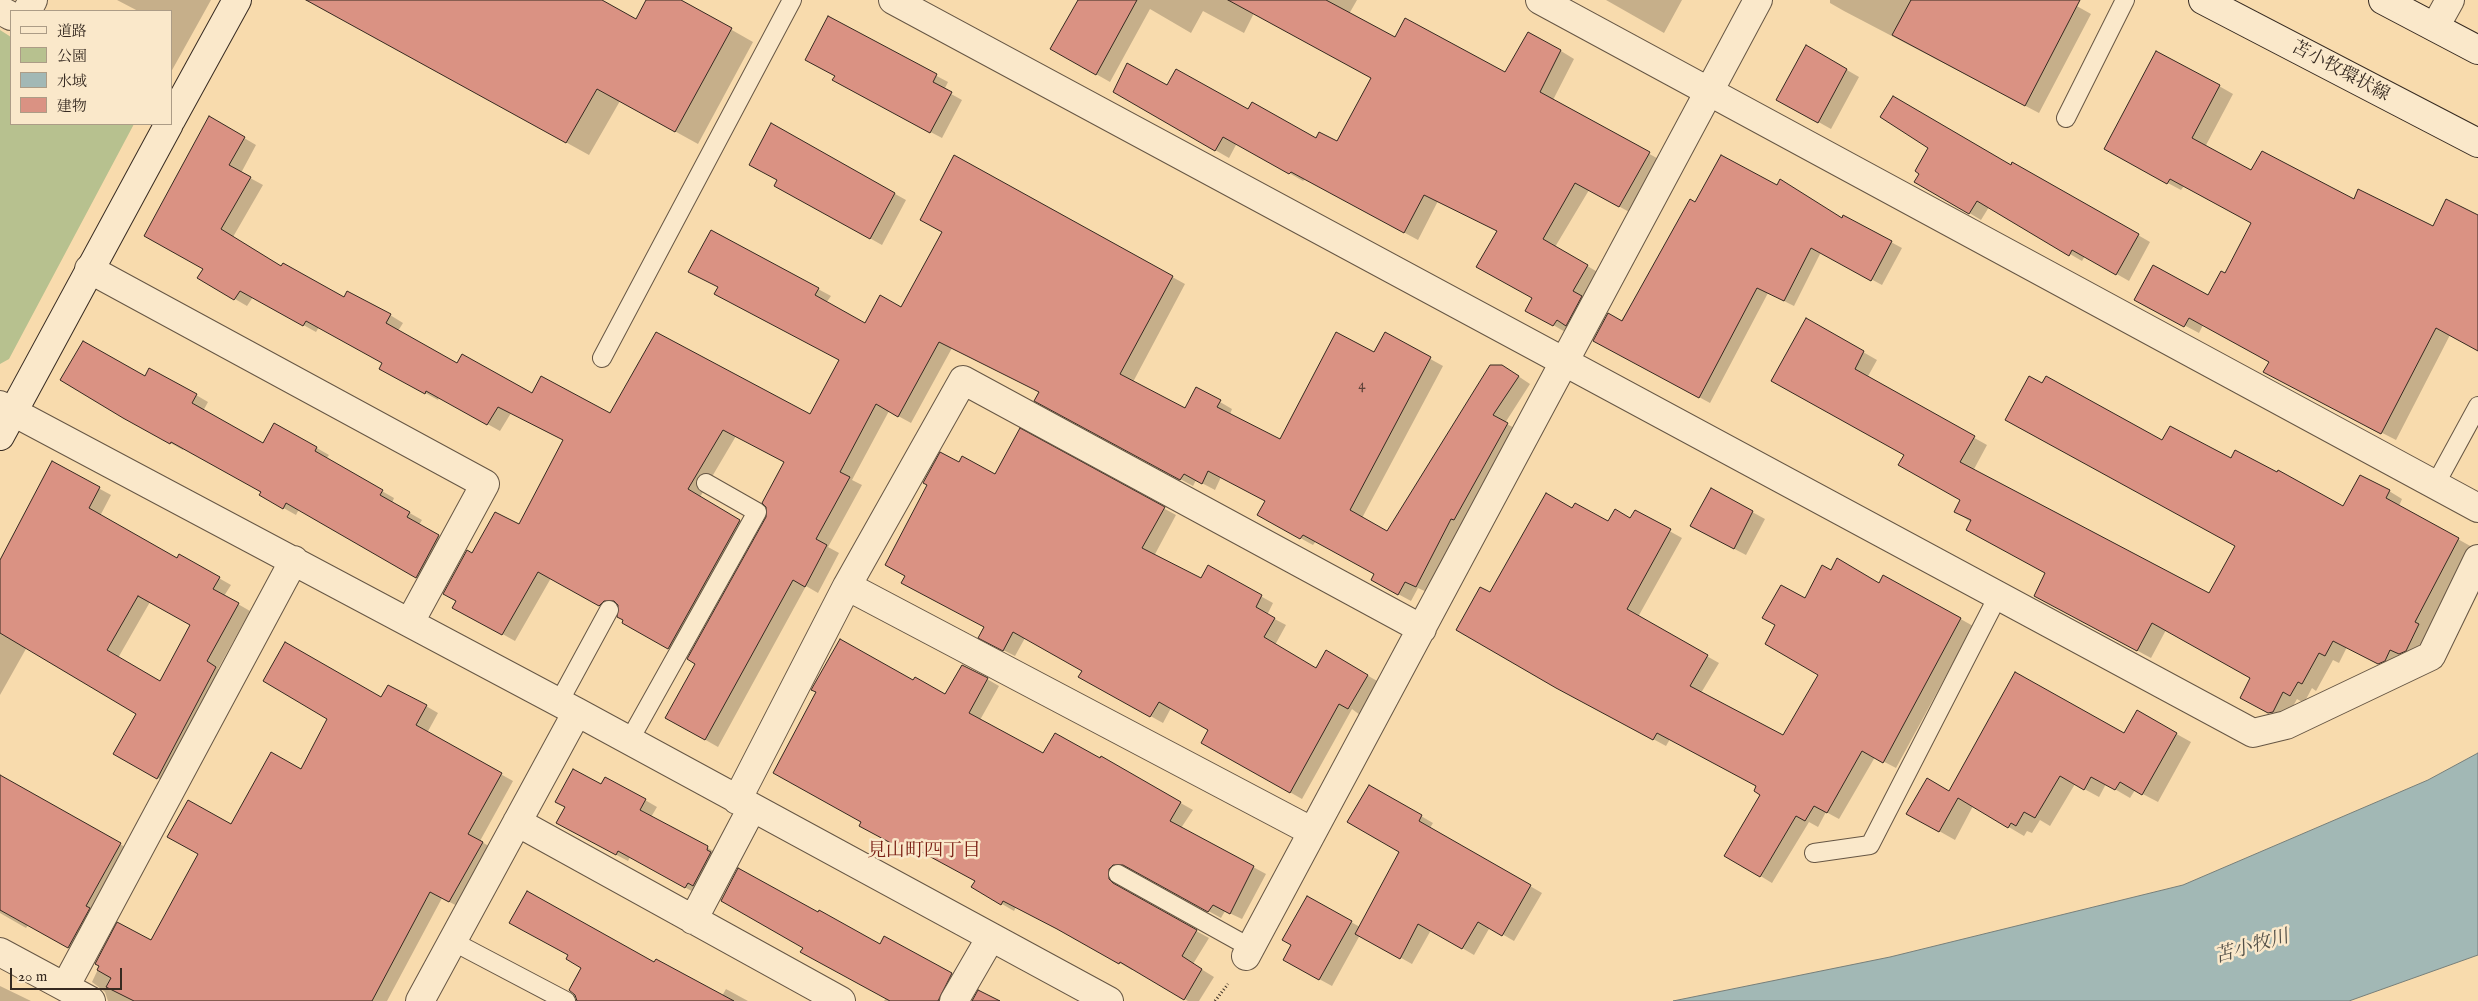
<!DOCTYPE html>
<meta charset="utf-8">
<style>
body{margin:0}
#map{position:relative;width:2478px;height:1001px;overflow:hidden;background:#f8dbad;font-family:"IM FELL English","Noto Serif JP",serif}
canvas{display:block}
.legend{position:absolute;left:10px;top:10px;width:162px;height:115px;box-sizing:border-box;background:#fae8ca;border:1px solid #ac9c86;margin:0;padding:6px 9px;list-style:none;font-size:15px;color:#362a21}
.legend li{display:flex;align-items:center;gap:10px;height:25px}
.legend b{width:25px;border:1px solid #ac9c86}
.scale{position:absolute;left:10px;top:968px;width:112px;height:22px;box-sizing:border-box;border:2px solid #362a21;border-top:0;padding-left:6px;font-size:15px;line-height:18px;white-space:nowrap;color:#362a21;-webkit-text-stroke:4px #fae8ca;paint-order:stroke}
</style>
<div id="map">
<canvas width="2478" height="1001"></canvas>
<ul class="legend">
<li><b style="height:6px;background:#fae8ca"></b>道路</li>
<li><b style="height:14px;background:#b7c18f"></b>公園</li>
<li><b style="height:14px;background:#a2b8b5"></b>水域</li>
<li><b style="height:14px;background:#da9283"></b>建物</li>
</ul>
<div class="scale">20 m</div>
</div>
<script>
const ctx = document.querySelector('canvas').getContext('2d');
ctx.lineJoin = 'round';
function paint(path, color) { ctx.fillStyle = color; ctx.fill(path, 'evenodd'); }
const poly = rows => new Path2D(rows.map(r => 'M' + r).join(''));
function trace(path, color, width, dash) { ctx.strokeStyle = color; ctx.lineWidth = width; ctx.lineCap = dash ? 'butt' : 'round'; ctx.setLineDash(dash || []); ctx.stroke(path); }
function drawText(font, color, halo, rows, align = 'center') {
  ctx.font = font + ' "IM FELL English","Noto Serif JP",serif'; ctx.lineWidth = 5; ctx.setLineDash([]); ctx.textBaseline = 'middle'; ctx.strokeStyle = halo; ctx.fillStyle = color; for (const [text, x, y, turn = 0] of rows) {
    ctx.save(); ctx.translate(x, y); ctx.rotate((+turn || 0) * Math.PI / 180); ctx.textAlign = isNaN(turn) ? turn : align; if (halo) ctx.strokeText(text, 0, 0); ctx.fillText(text, 0, 0); ctx.restore();
  }
}
paint(poly([
 [0,30,11,37,11,124,134,124,9,359,0,364]
]), '#b7c18f');
const water = poly([
 [2478,753,2478,955,2349,1001,1673,1001,1890,957,2183,885,2428,780,2478,753]
]);
paint(water, '#a2b8b5');
trace(water, '#777f7a', 1);
paint(poly([
 [117,0,211,0,171,72,171,11,138,11],
 [308,0,599,0,636,20,647,0,679,0,753,42,698,144,620,101,589,155],
 [1081,0,1357,0,1349,14,1395,39,1506,73,1561,51,1574,59,1553,100,1662,161,1633,214,1589,190,1555,247,1601,274,1567,333,1527,310,1534,298,1498,231,1438,201,1418,240,1305,179,1303,181,1237,143,1229,158,1114,92,1168,87,1249,111,1316,140,1338,143,1373,78,1254,13,1244,33,1203,11,1191,33,1150,9,1110,82,1052,49],
 [1606,0,1682,0,1664,33],
 [1830,0,2066,0,2091,14,2039,113,1844,11,1830,3],
 [828,18,948,82,944,90,962,100,942,138,845,87],
 [1806,46,1859,77,1831,129,1790,106],
 [2219,86,2233,94,2205,147,2252,172,2354,201,2433,228,2478,217,2478,350,2450,335,2396,440,2279,380,2270,362,2203,325,2199,333,2150,307,2208,296,2225,275,2253,223,2184,186,2181,190,2119,157],
 [210,118,256,145,241,173,263,185,233,237,282,267,345,298,348,292,390,315,403,323,398,331,457,365,532,395,610,414,810,416,840,360,728,300,818,289,831,296,826,303,865,325,902,308,943,232,955,157,1185,284,1133,382,1186,410,1220,402,1232,409,1230,414,1280,440,1375,354,1385,334,1443,366,1362,518,1387,532,1515,374,1530,384,1505,423,1520,431,1429,593,1418,588,1411,601,1385,587,1376,574,1316,541,1313,545,1271,522,1266,501,1221,477,1215,490,1196,480,1193,486,1049,408,1041,392,952,348,911,423,889,411,852,480,862,485,828,547,839,553,818,593,806,586,718,747,667,718,697,664,768,518,786,462,736,436,700,497,752,528,681,655,623,622,625,620,619,607,612,613,551,578,515,641,454,607,473,555,520,526,564,440,511,413,500,431,439,397,438,400,380,368,384,363,319,327,316,332,253,297,247,306,199,278,205,269],
 [771,125,906,200,882,245,776,186,779,180],
 [2013,163,2150,242,2129,281,2085,256,2082,261,1989,207,1981,220,1916,181,2011,166],
 [1696,203,1843,219,1844,217,1902,248,1882,285,1821,252,1794,306,1768,293,1710,403,1605,346],
 [1807,320,1877,360,1867,378,1987,445,1973,471,2209,595,2236,546,2163,442,2231,460,2344,507,2389,491,2402,499,2399,506,2472,547,2428,630,2432,633,2419,658,2393,671,2347,647,2339,663,2333,660,2316,691,2312,688,2304,703,2297,699,2286,719,2283,720,2242,697,2252,678,2166,630,2151,658,2049,603,2047,573,1956,512,1962,500,1906,455],
 [145,378,196,395,208,402,203,411,263,445,275,424,329,455,326,459,394,498,392,503,422,520,419,525,451,543,429,584,299,509,296,515,273,502,262,492,184,447,183,450,136,424],
 [1020,430,1176,515,1154,556,1201,580,1208,567,1273,603,1267,615,1286,625,1275,645,1316,669,1326,652,1379,682,1360,715,1352,709,1302,799,1203,743,1210,729,1171,708,1163,723,1080,677,1083,671,1025,638,1015,656,991,644,985,627,960,464,995,475],
 [52,463,111,495,100,516,177,560,180,556,231,585,224,596,250,611,218,669,227,674,169,784,115,754,138,714,27,647,0,695,0,562],
 [150,602,191,625,160,682,118,658],
 [1712,490,1765,519,1746,555,1704,533],
 [1572,509,1608,523,1630,519,1635,512,1682,538,1638,617,1719,663,1701,693,1783,737,1820,674,1805,600,1831,572,1879,584,1884,576,1973,626,1896,768,1875,757,1839,819,1826,812,1818,827,1809,822,1772,883,1726,855,1762,795,1758,786,1670,739,1666,746,1570,694,1490,594],
 [987,679,999,686,980,720,1043,755,1100,760,1101,758,1193,810,1181,828,1266,874,1242,919,1225,911,1221,918,1136,871,1125,871,1120,876,1120,887,1124,891,1209,938,1193,964,1214,977,1199,1001,1188,1001,1133,968,1132,970,1071,935,1016,907,1014,911,973,887,976,881,918,849,914,855,872,832,913,682,946,696],
 [382,699,426,706,438,713,427,733,513,781,480,841,494,849,461,908,442,898,387,1001,108,1001,105,992,92,982,100,965,152,942,231,825,301,770],
 [2137,712,2191,742,2158,802,2135,790,2130,798,2106,784,2099,797,2075,784,2050,826,2040,820,2032,833,2027,831,2024,836,1973,806,1955,840,1923,822,1949,793,2124,735],
 [0,776,132,851,80,954,28,925,26,928,0,913],
 [601,786,645,800,657,807,651,817,719,854,697,894,630,857,628,861,569,830],
 [1369,786,1433,823,1430,828,1542,893,1514,941,1490,927,1474,955,1431,930,1412,964,1360,935,1332,986,1284,960,1293,945,1307,898,1360,927,1401,851],
 [818,914,880,945,885,937,964,981,954,1001,884,1001,886,998],
 [655,964,722,996,726,989,748,1001,577,1001,576,995],
 [0,986,31,1001,0,1001]
]), '#0003');
const building = poly([
 [306,0,602,0,636,19,646,0,681,0,732,28,675,132,597,89,566,143,306,0],
 [1078,0,1137,0,1096,75,1050,49,1078,0],
 [1228,0,1326,0,1395,37,1405,18,1505,72,1528,32,1561,50,1540,92,1650,152,1619,207,1575,183,1543,239,1588,265,1573,291,1582,296,1566,326,1557,320,1553,326,1525,311,1532,298,1476,267,1497,231,1424,195,1404,233,1291,172,1289,174,1223,137,1215,151,1113,92,1127,63,1167,85,1176,69,1248,109,1252,102,1316,138,1319,132,1337,141,1371,78,1228,0],
 [1911,0,2080,0,2025,106,1892,35,1911,0],
 [828,16,937,74,933,82,952,92,930,133,832,80,835,76,805,60,828,16],
 [1806,45,1847,69,1818,123,1776,100,1806,45],
 [2156,51,2220,85,2192,138,2251,170,2262,151,2354,199,2358,189,2433,226,2446,199,2478,215,2478,351,2436,328,2381,434,2263,372,2269,362,2189,318,2184,327,2134,300,2153,265,2208,295,2221,271,2225,273,2251,223,2170,179,2167,184,2104,149,2156,51],
 [1893,96,2011,165,2012,162,2139,234,2116,275,2072,250,2069,256,1977,201,1969,214,1914,182,1919,174,1915,171,1928,148,1880,117,1893,96],
 [209,116,245,137,229,165,251,177,221,229,281,266,283,263,344,297,347,291,391,314,386,323,457,363,462,354,532,393,541,376,610,413,656,332,810,414,839,360,714,294,718,287,688,272,711,230,819,288,815,295,865,323,880,295,901,307,942,232,920,220,954,155,1173,276,1120,374,1185,408,1196,387,1221,400,1217,407,1280,439,1336,332,1374,352,1385,332,1431,357,1350,510,1387,531,1490,365,1502,365,1519,376,1493,415,1508,423,1454,520,1451,519,1416,587,1405,582,1398,595,1371,580,1374,574,1303,535,1300,539,1257,515,1265,501,1208,471,1202,484,1184,474,1180,480,1034,401,1039,392,939,342,898,417,876,404,840,472,850,477,816,539,827,545,805,587,793,580,705,740,665,718,695,664,687,659,766,517,766,507,762,503,784,462,723,430,688,489,740,520,668,649,622,623,623,620,617,617,618,605,614,601,604,601,599,606,538,572,502,635,452,608,456,601,443,594,467,550,472,553,495,512,519,524,563,440,498,407,487,425,426,391,425,394,379,369,382,363,306,321,303,326,240,291,234,300,197,278,203,269,144,236,209,116],
 [771,123,895,193,870,239,774,186,777,180,749,165,771,123],
 [1721,155,1777,185,1780,179,1842,218,1843,215,1892,241,1871,281,1811,248,1784,301,1757,288,1699,398,1593,341,1608,313,1622,321,1690,199,1695,202,1721,155],
 [1806,318,1864,351,1855,369,1975,436,1960,462,2209,593,2235,546,2005,420,2029,376,2042,383,2046,376,2162,440,2170,426,2231,458,2235,450,2277,472,2278,470,2343,506,2360,475,2390,490,2386,498,2459,538,2415,622,2419,624,2406,651,2399,654,2390,650,2385,661,2378,664,2333,641,2325,656,2319,653,2302,684,2298,682,2290,696,2283,692,2273,712,2268,713,2240,698,2250,678,2152,623,2137,651,2034,596,2045,573,1966,530,1971,520,1954,512,1960,500,1898,465,1904,455,1771,381,1806,318],
 [83,341,145,376,149,368,197,394,192,403,263,443,274,423,317,447,315,451,383,490,380,495,410,512,407,517,439,535,416,578,286,503,283,509,259,495,261,492,171,442,170,444,123,418,60,380,83,341],
 [1020,428,1165,507,1142,548,1201,578,1208,565,1262,595,1256,607,1275,618,1264,637,1316,668,1326,650,1368,675,1348,709,1339,704,1290,793,1201,743,1208,730,1159,702,1150,717,1078,677,1082,671,1013,632,1003,651,978,638,984,627,901,583,905,576,885,565,927,485,923,483,940,452,959,462,962,456,995,474,1020,428],
 [52,461,100,487,89,508,177,558,179,554,220,577,213,589,239,603,207,661,216,667,157,779,113,754,136,714,0,633,0,560,52,461],
 [138,596,190,625,160,681,107,650,138,596],
 [1711,488,1753,511,1734,549,1690,526,1711,488],
 [1546,493,1572,508,1575,503,1608,521,1615,509,1630,518,1635,510,1671,529,1627,609,1708,655,1690,686,1783,735,1818,675,1765,644,1775,625,1762,618,1781,585,1805,598,1822,565,1831,570,1837,558,1879,583,1883,575,1961,618,1883,763,1862,751,1827,813,1814,806,1805,821,1796,816,1760,877,1724,856,1760,795,1754,791,1756,786,1657,733,1653,740,1556,688,1456,630,1480,587,1490,592,1546,493],
 [840,639,913,680,915,677,945,694,962,665,988,678,969,713,1043,753,1055,733,1100,758,1101,756,1181,802,1170,821,1254,866,1230,914,1213,905,1208,912,1123,865,1113,865,1109,869,1109,879,1113,883,1197,930,1182,956,1202,969,1184,1000,1120,962,1119,964,1057,929,1003,901,1001,905,971,887,975,881,905,843,902,849,859,826,861,822,773,773,816,692,811,690,840,639],
 [285,642,381,697,388,685,427,705,416,725,502,773,468,834,483,842,449,902,430,892,372,1001,134,1001,106,987,111,978,97,970,99,966,95,964,117,922,151,940,198,854,167,837,188,800,231,824,271,752,301,769,327,719,263,681,285,642],
 [2015,672,2124,733,2137,710,2177,733,2142,795,2120,782,2115,790,2091,777,2084,790,2060,776,2035,818,2024,812,2016,826,2011,823,2008,828,1958,798,1939,832,1906,814,1927,778,1949,791,2015,672],
 [573,769,601,784,605,777,646,799,640,810,708,846,707,850,711,852,693,886,688,883,685,888,618,851,616,855,556,823,565,807,555,802,573,769],
 [0,775,121,843,86,906,90,908,68,948,0,910,0,775],
 [1369,785,1422,815,1419,821,1531,885,1502,936,1478,922,1462,949,1418,924,1400,959,1355,934,1399,852,1347,822,1369,785],
 [738,868,818,912,819,910,880,944,884,936,952,973,938,1001,890,1001,800,952,803,948,721,901,738,868],
 [527,891,654,962,656,959,734,1001,577,1001,575,995,569,990,581,968,566,959,568,955,509,923,527,891],
 [1307,896,1352,921,1319,980,1283,960,1291,945,1282,940,1307,896],
 [978,990,1000,1001,972,1001,978,990]
]);
paint(building, '#da9283');
trace(building, '#362a21', 1);
const lane = poly([
 [2066,118,2125,0],
 [602,358,792,0],
 [2435,485,2478,406],
 [559,702,609,610],
 [629,741,757,512,706,483],
 [1814,853,1870,845,1998,596],
 [1118,874,1251,948],
 [452,941,566,1001]
]);
const street = poly([
 [893,0,2253,733,2286,725,2431,656,2478,559],
 [1540,0,2478,508],
 [0,10,11,16],
 [27,11,33,0],
 [2435,27,2450,0],
 [89,269,485,484,410,622],
 [0,405,577,712,1109,1001],
 [847,586,1311,831],
 [737,800,847,586,963,380,1422,629],
 [517,822,841,1001],
 [693,920,752,808],
 [0,952,91,1001],
 [1246,956,1758,0],
 [65,987,294,560],
 [420,1001,577,712],
 [954,1001,991,937]
]);
const secondary = poly([
 [2203,0,2478,143],
 [2383,0,2478,50],
 [171,120,237,0],
 [0,436,169,124]
]);
trace(lane, '#665644', 20);
trace(street, '#665644', 30);
trace(secondary, '#362a21', 30);
trace(poly([
 [1215,1001,1228,984]
]), '#362a21', 3, [1, 2.5]);
trace(lane, '#fae8ca', 18);
trace(street, '#fae8ca', 28);
trace(secondary, '#fae8ca', 28);
drawText('15px', '#5f443a', null, [
 ["4",1362,386]
]);
drawText('18px', '#362a21', '#fae8ca', [
 ["苫小牧環状線",2340,72,28]
]);
drawText('19px', '#7a1f14', '#fae8ca', [
 ["見山町四丁目",924,852]
]);
drawText('italic 19px', '#514e46', '#fae8ca', [
 ["苫小牧川",2252,948,-16]
]);
</script>
